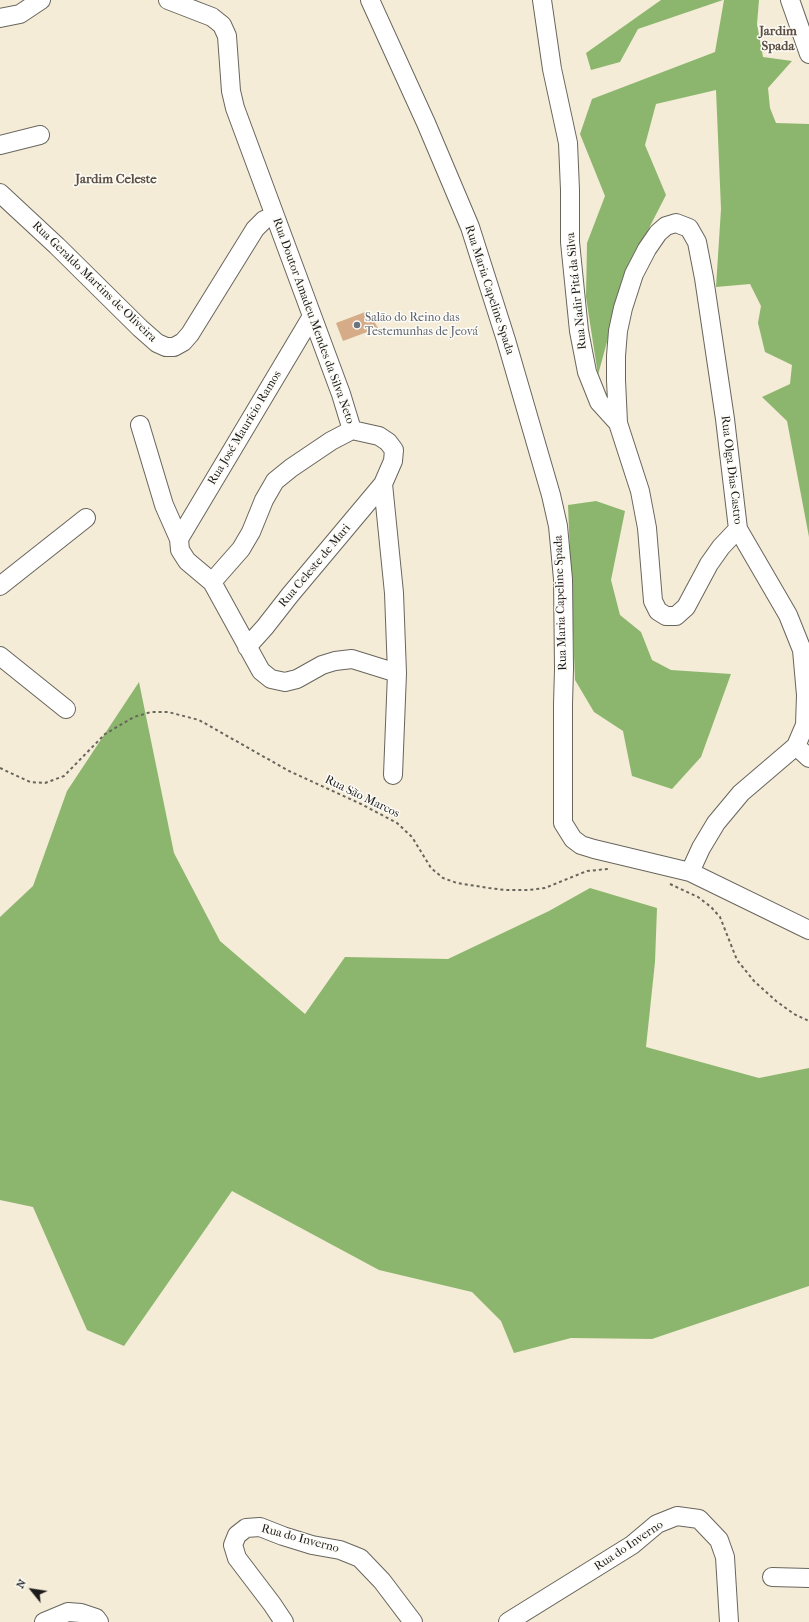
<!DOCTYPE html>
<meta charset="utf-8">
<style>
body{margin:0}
#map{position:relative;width:809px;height:1622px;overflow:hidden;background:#f4ecd7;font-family:"IM FELL French Canon",serif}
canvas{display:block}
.north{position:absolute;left:12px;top:1570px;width:40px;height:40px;-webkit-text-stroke:3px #fdfcf7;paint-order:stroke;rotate:300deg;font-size:11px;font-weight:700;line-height:16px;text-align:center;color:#1c1c1c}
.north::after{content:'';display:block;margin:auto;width:14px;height:18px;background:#1c1c1c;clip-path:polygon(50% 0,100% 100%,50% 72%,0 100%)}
</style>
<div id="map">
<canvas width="809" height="1622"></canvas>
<div class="north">N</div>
</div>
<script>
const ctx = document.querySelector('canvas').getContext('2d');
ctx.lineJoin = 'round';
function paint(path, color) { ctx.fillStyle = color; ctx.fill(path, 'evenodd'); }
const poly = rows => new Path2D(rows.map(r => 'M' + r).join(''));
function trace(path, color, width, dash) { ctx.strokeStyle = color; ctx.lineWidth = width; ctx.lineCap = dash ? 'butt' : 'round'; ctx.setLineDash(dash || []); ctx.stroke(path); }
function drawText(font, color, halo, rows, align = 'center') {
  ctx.font = font + ' "IM FELL French Canon",serif'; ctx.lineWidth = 3; ctx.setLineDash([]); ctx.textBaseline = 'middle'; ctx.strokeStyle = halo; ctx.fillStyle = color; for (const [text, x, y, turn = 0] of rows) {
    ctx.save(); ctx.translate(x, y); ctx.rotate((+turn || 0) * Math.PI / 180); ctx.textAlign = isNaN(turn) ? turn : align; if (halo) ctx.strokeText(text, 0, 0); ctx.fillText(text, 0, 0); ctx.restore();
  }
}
paint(poly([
 [661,0,723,0,638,29,620,62,591,70,586,53],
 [724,0,759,0,757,24,763,57,792,61,768,88,770,108,776,123,809,124,809,537,787,421,762,397,790,384,792,365,765,352,758,323,761,306,750,284,716,287,721,209,716,90,656,104,645,145,666,195,625,275,598,375,586,297,587,243,605,196,580,134,592,99,715,52],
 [596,501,625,511,611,580,620,615,641,632,652,660,671,670,731,674,701,757,672,789,632,776,623,731,594,712,575,680,568,505],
 [139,682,174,853,220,941,305,1014,345,957,448,959,549,911,590,888,657,908,655,962,646,1047,759,1078,809,1068,809,1286,652,1339,571,1338,514,1353,501,1321,472,1292,379,1270,232,1191,124,1346,87,1330,33,1207,0,1200,0,917,33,886,67,791]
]), '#8cb66d');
paint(poly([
 [368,311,378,328,343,341,336,323]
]), '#d5ab88');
const minor = poly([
 [168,0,212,17,222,25,227,36,231,91,235,108,341,394,352,430],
 [370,0,426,123,470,227,506,340,551,495,558,526,563,579,564,669,563,704,563,823,573,839,581,845,594,849,690,872,809,930],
 [542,0,552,69,568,143,570,190,570,242,579,331,587,372,599,402,618,423,640,491,647,528,653,601,658,611,666,616,676,616,686,607,709,564,721,547,738,529],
 [790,0,809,54],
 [0,18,20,14,41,0],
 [0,145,40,135],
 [0,193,57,246,140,328,157,343,166,347,174,347,183,342,190,334,255,229,264,220,274,216],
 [618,423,616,380,616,356,618,331,623,308,634,274,647,249,658,233,666,226,676,223,689,228,697,242,704,278,725,419,738,529,788,615,802,650,806,695,805,725,796,746,741,793,716,823,701,848,690,872],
 [140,425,164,505,179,539,180,550,187,561,212,582,261,671,271,679,285,682,297,679,322,665,335,661,352,659,397,673],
 [352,430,379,436,388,442,394,450,393,461,383,484,394,593,397,673,393,775],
 [179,539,312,316],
 [212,582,241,549,251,532,264,500,275,481,291,468,331,441,352,430],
 [0,586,86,518],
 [247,647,265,627,290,595,383,484],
 [0,656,66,709],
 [796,746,809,758],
 [772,1577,809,1578],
 [44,1622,68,1612,81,1613,96,1618,99,1622],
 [284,1622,272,1604,237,1558,233,1545,237,1535,246,1528,260,1527,283,1536,312,1545,340,1550,360,1558,382,1581,413,1622],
 [508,1622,632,1545,657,1524,677,1516,699,1519,719,1540,725,1557,729,1622]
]);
trace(minor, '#68655d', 20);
trace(poly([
 [0,768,30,782,45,783,64,776,105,734,134,717,151,712,168,712,199,720,289,771,361,804,397,823,412,837,431,868,443,878,457,883,489,888,505,890,529,890,545,888,587,871,608,869],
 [670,884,698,897,711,907,720,917,737,960,754,981,776,1001,794,1014,809,1021]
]), '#68655d', 2, [3, 3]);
trace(minor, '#fff', 18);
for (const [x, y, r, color] of [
 [357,325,4,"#6b7280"]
]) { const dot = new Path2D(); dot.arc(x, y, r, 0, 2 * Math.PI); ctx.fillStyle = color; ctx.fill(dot); trace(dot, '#fdfcf7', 1.5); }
drawText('12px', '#1c1c1c', '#fdfcf7', [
 ["Rua Geraldo Martins de Oliveira",94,282,44],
 ["Rua Maria Capeline Spada",489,290,72],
 ["Rua Nadir Pitá da Silva",577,291,-96],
 ["Rua Doutor Amadeu Mendes da Silva Neto",313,321,70],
 ["Rua José Maurício Ramos",245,428,-59],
 ["Rua Olga Dias Castro",731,470,83],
 ["Rua Celeste de Mari",315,566,-50],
 ["Rua Maria Capeline Spada",561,603,-92],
 ["Rua São Marcos",362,797,26],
 ["Rua do Inverno",300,1539,15],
 ["Rua do Inverno",629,1546,-34]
]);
drawText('12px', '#5b616d', '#fdfcf7', [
 ["Salão do Reino das",365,318],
 ["Testemunhas de Jeová",365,332]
], 'left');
drawText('bold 13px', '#5d4e42', '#fdfcf7', [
 ["Jardim",778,32],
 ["Spada",778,47],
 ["Jardim Celeste",116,180]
]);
</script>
